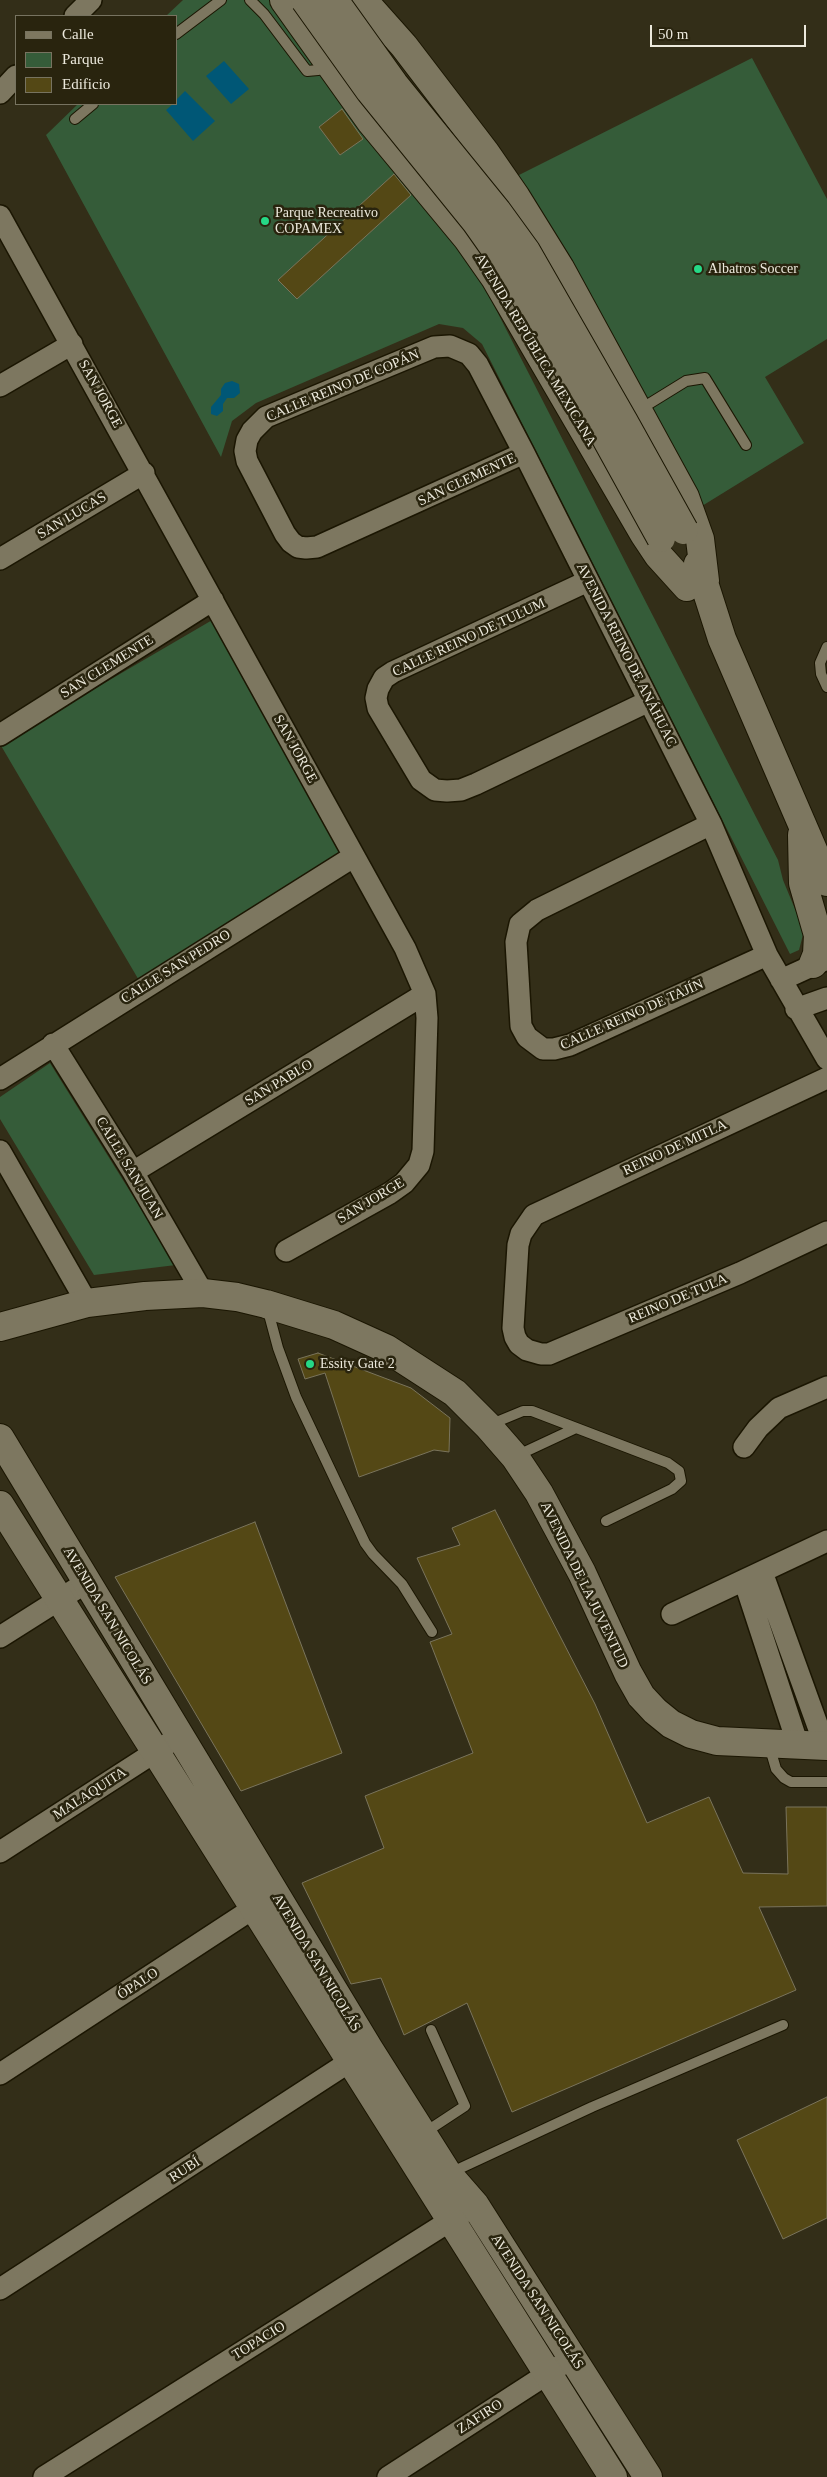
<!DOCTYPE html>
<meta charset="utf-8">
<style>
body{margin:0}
#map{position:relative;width:827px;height:2477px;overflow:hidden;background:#332e18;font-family:"Times New Roman",serif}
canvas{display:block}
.legend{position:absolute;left:15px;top:15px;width:162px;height:90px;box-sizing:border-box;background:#29240e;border:1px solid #777360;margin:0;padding:6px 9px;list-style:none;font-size:15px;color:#ece9dc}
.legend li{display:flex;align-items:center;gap:10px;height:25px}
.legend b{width:25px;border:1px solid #777360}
.scale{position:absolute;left:650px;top:25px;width:156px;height:22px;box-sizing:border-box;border:2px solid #ece9dc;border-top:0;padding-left:6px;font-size:15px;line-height:18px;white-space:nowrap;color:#ece9dc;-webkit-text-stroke:4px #29240e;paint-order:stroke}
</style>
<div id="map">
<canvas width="827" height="2477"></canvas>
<ul class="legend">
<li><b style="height:6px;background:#7d7760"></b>Calle</li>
<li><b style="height:14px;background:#355c39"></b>Parque</li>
<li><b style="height:14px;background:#544815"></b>Edificio</li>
</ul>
<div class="scale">50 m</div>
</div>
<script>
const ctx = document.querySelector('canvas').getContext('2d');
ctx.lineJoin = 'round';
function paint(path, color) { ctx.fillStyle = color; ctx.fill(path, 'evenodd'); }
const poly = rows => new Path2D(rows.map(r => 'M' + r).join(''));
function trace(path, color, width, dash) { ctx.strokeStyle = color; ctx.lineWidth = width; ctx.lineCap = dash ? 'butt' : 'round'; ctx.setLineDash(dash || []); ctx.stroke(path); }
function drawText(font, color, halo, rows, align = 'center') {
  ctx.font = font + ' "Times New Roman",serif'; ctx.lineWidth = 5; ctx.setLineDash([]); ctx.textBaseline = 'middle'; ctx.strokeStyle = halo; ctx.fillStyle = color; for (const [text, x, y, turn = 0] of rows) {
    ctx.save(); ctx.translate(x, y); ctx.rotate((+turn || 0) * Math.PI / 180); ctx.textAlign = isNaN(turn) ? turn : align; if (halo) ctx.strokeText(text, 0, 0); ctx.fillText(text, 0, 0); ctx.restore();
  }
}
paint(poly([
 [183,0,269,0,460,251,465,249,778,860,783,880,804,931,799,950,790,954,482,344,463,328,439,324,256,403,232,421,221,457,46,135,78,104,176,104,176,16,166,16],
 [752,58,827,199,827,339,765,377,804,443,702,506,517,176],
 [214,619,344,851,140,982,0,744],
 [50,1063,176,1265,94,1275,0,1119,0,1097]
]), '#355c39');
paint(poly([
 [224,61,249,89,231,104,206,76],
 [185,91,215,121,193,141,166,110,173,104,176,104,176,100],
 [232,381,239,384,240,393,234,398,227,398,223,404,223,411,217,416,211,414,211,407,221,395,221,389,225,383]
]), '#005776');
const building = poly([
 [342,109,363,139,340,155,319,127,342,109],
 [394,174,411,195,297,299,278,280,394,174],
 [318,1353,411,1388,450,1418,449,1452,434,1450,359,1477,325,1373,305,1379,298,1359,318,1353],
 [495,1510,595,1704,647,1823,709,1797,743,1873,788,1874,786,1807,827,1807,827,1906,759,1907,796,1990,512,2112,467,2003,404,2035,381,1978,351,1984,302,1883,384,1848,365,1796,473,1753,430,1642,452,1634,417,1558,460,1545,452,1528,495,1510],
 [255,1522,342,1753,241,1791,115,1577,255,1522],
 [827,2097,827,2218,783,2239,737,2140,827,2097]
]);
paint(building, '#544815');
trace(building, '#7a745c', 1);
const lane = poly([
 [250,0,264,14,307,71,318,70,327,63],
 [176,34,221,0],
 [75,119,93,104],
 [639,410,686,381,705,378,746,445],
 [827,647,820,663,821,674,827,687],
 [267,1307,278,1348,296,1397,365,1543,373,1554,402,1584,432,1632],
 [489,1425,523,1411,532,1411,668,1463,679,1471,681,1481,672,1489,606,1521],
 [516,1456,576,1428],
 [769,1745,776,1769,784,1778,791,1782,827,1782],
 [424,2133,465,2106,431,2030],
 [450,2173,592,2107,783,2025]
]);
const street = poly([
 [75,16,91,0],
 [0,93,16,76],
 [0,216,405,948,425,994,427,1018,423,1151,419,1165,404,1183,390,1193,286,1251],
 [0,386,72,344],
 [524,453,317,547,306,548,298,547,291,542,285,534,247,461,245,451,247,440,252,431,266,417,434,347,450,346,469,354,478,365,524,453,711,824,767,955,827,1059],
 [0,559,144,473],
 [588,581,393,672,384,678,378,689,376,698,378,708,421,780,435,790,447,791,461,790,476,784,649,701],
 [0,735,213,600],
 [711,824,537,910,520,924,516,942,521,1026,527,1037,543,1049,554,1049,570,1045,767,955],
 [781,980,827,959],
 [796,1009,827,998],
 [53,1044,133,1172,203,1293],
 [827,1078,534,1215,521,1234,518,1245,513,1328,515,1337,519,1344,527,1350,541,1354,549,1354,740,1273,827,1232],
 [0,1079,353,857],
 [0,1151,87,1303],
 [133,1172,425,994],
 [744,1447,758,1428,779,1408,827,1387],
 [762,1572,825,1746],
 [744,1580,798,1745],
 [672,1614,827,1541],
 [0,1637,87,1582],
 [0,1852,169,1743],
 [0,2074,266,1900],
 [0,2289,363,2053],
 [44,2477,464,2212],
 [388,2477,572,2358]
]);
const secondary = poly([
 [284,0,371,122,467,238,495,278,644,534,658,555,687,587],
 [363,0,404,46,485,152,516,197,560,268,685,497,700,539,705,581],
 [698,564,722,639,827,882],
 [802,835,803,883,818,935,817,954,813,964],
 [0,1327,87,1303,145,1296,203,1293,237,1297,266,1304,334,1325,387,1349,455,1393,488,1426,515,1457,539,1493,582,1573,628,1673,641,1696,655,1711,671,1724,691,1734,717,1741,827,1746],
 [0,1438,369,2049,448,2174,475,2205,648,2477],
 [0,1505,613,2477]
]);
trace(lane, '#1b1602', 12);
trace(street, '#1b1602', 24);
trace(secondary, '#1b1602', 30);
trace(lane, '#7d7760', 10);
trace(street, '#7d7760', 21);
trace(secondary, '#7d7760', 28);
const secondaryBridge = poly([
 [305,0,370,91,476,222,507,266,564,362,661,538],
 [334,0,394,84,497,211,526,251,624,422,684,530]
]);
trace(secondaryBridge, '#1b1602', 30, []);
trace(secondaryBridge, '#7d7760', 28);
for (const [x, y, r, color] of [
 [265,221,5,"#25d886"],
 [698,269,5,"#25d886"],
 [310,1364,5,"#25d886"]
]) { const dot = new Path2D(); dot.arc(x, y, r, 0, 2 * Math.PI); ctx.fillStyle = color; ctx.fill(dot); trace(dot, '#29240e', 2); }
drawText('14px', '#ece9dc', '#29240e', [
 ["Parque Recreativo",275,213],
 ["COPAMEX",275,229],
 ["Albatros Soccer",708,269],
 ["Essity Gate 2",320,1364]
], 'left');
drawText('14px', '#ece9dc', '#29240e', [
 ["AVENIDA REPÚBLICA MEXICANA",535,350,59],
 ["CALLE REINO DE COPÁN",343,386,-23],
 ["SAN JORGE",100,394,61],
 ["SAN CLEMENTE",467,480,-25],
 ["SAN LUCAS",72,516,-31],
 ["CALLE REINO DE TULUM",469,638,-25],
 ["AVENIDA REINO DE ANÁHUAC",626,655,63],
 ["SAN CLEMENTE",107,667,-32],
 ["SAN JORGE",295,749,61],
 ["CALLE SAN PEDRO",176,967,-32],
 ["CALLE REINO DE TAJÍN",632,1015,-24],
 ["SAN PABLO",279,1083,-31],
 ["REINO DE MITLA",675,1148,-25],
 ["CALLE SAN JUAN",129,1168,59],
 ["SAN JORGE",371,1201,-31],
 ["REINO DE TULA",678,1299,-23],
 ["AVENIDA DE LA JUVENTUD",584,1585,64],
 ["AVENIDA SAN NICOLÁS",107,1616,59],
 ["MALAQUITA",90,1794,-33],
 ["AVENIDA SAN NICOLÁS",316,1963,59],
 ["ÓPALO",138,1984,-33],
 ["RUBÍ",185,2170,-33],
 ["AVENIDA SAN NICOLÁS",537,2302,57],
 ["TOPACIO",259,2341,-32],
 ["ZAFIRO",480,2417,-33]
]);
</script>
